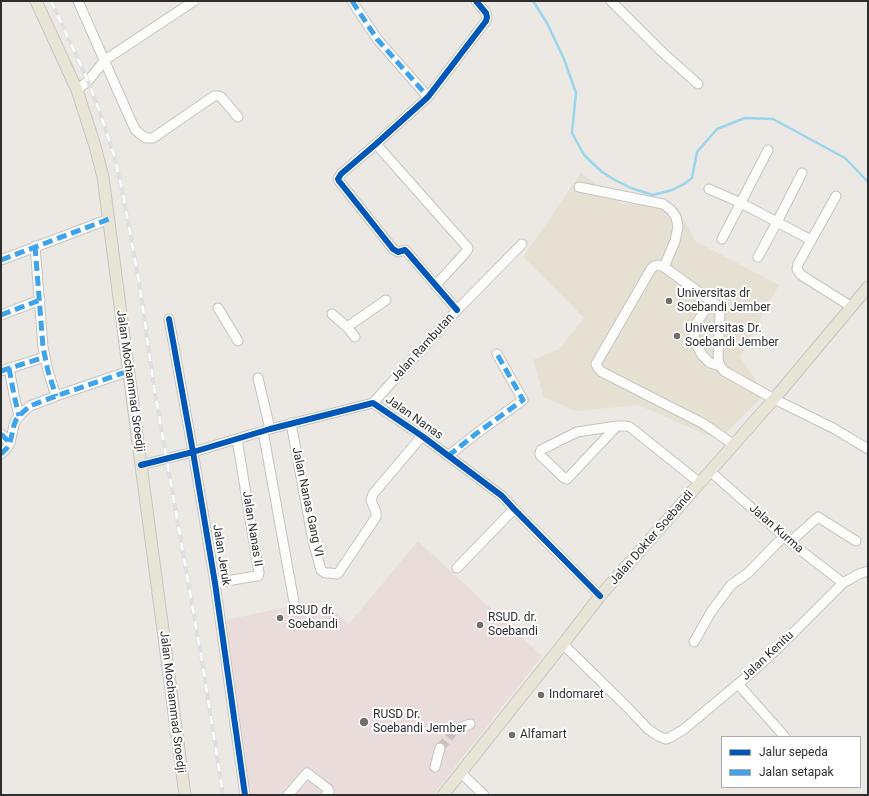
<!DOCTYPE html>
<style>
body{margin:0}
#map{position:relative;width:869px;height:796px;overflow:hidden;background:#ece8e4;font-family:Roboto,sans-serif}
canvas{display:block}
.frame{position:absolute;inset:0;border:2px solid #2e2e2e;pointer-events:none}
.legend{position:absolute;left:721px;top:736px;width:140px;height:52px;box-sizing:border-box;background:#fff;border:1px solid #ababab;margin:0;padding:5px 7px;list-style:none;font-size:12px;color:#2e2e2e}
.legend li{display:flex;align-items:center;gap:8px;height:20px}
.legend b{width:20px;border:1px solid #ababab}
</style>
<div id="map">
<canvas width="869" height="796"></canvas>
<div class="frame"></div>
<ul class="legend">
<li><b style="height:5px;background:#0057b8"></b>Jalur sepeda</li>
<li><b style="height:5px;background:#3ea3eb"></b>Jalan setapak</li>
</ul>
</div>
<script>
const ctx = document.querySelector('canvas').getContext('2d');
ctx.lineJoin = 'round';
function paint(path, color) { ctx.fillStyle = color; ctx.fill(path, 'evenodd'); }
const poly = rows => new Path2D(rows.map(r => 'M' + r).join(''));
function trace(path, color, width, dash) { ctx.strokeStyle = color; ctx.lineWidth = width; ctx.lineCap = dash ? 'butt' : 'round'; ctx.setLineDash(dash || []); ctx.stroke(path); }
function drawText(font, color, halo, rows, align = 'center') {
  ctx.font = font + ' Roboto,sans-serif'; ctx.lineWidth = 4; ctx.setLineDash([]); ctx.textBaseline = 'middle'; ctx.strokeStyle = halo; ctx.fillStyle = color; for (const [text, x, y, turn = 0] of rows) {
    ctx.save(); ctx.translate(x, y); ctx.rotate((+turn || 0) * Math.PI / 180); ctx.textAlign = isNaN(turn) ? turn : align; if (halo) ctx.strokeText(text, 0, 0); ctx.fillText(text, 0, 0); ctx.restore();
  }
}
paint(poly([
 [581,173,621,203,678,208,695,241,779,285,740,357,765,394,719,440,638,405,575,411,544,397,533,360,559,349,584,318,523,257]
]), '#e6e0d3');
paint(poly([
 [418,541,542,656,433,795,250,795,222,621,314,601,322,617,332,610,349,624]
]), '#e9dcdb');
trace(poly([
 [533,1,547,23,564,59,576,93,572,133,584,155,602,172,615,180,631,188,653,195,672,190,684,184,692,178,697,152,717,129,745,118,773,119,845,158,868,182]
]), '#99d6ec', 2.5);
trace(poly([
 [440,748,455,730]
]), '#c6c3c0', 9, [9, 4.5]);
const minor = poly([
 [78,1,132,123,135,129,140,134,146,138,153,138,214,96,218,96,221,97,238,117],
 [352,1,377,39,428,97],
 [611,1,661,51,698,84],
 [77,90,88,81,105,60,194,1],
 [376,144,468,248,467,251,436,285],
 [579,187,663,204,671,210,676,217,678,227,675,241,664,267],
 [709,189,741,203,811,240],
 [836,196,798,264,797,269,801,275,852,307],
 [722,239,768,150],
 [35,246,43,347,48,371,56,396],
 [758,257,777,222,802,173],
 [1,260,109,219],
 [711,301,696,324,694,330,694,334,696,344,702,355,710,363,720,366],
 [218,308,238,341],
 [457,310,407,252,405,250,398,252,393,249,339,181,338,179,341,174,376,144,428,97,486,21,487,17,486,13,476,1],
 [332,314,347,327,355,337],
 [1,315,40,300],
 [169,319,193,452,215,583,245,795],
 [347,327,386,300],
 [9,368,14,395,19,416],
 [1,371,45,357],
 [258,378,270,429],
 [373,403,457,310,522,244],
 [291,423,313,541,321,570,325,573,330,573,337,574,339,572,376,517,376,512,371,500,373,494,422,436],
 [617,426,567,479,564,478,540,455,540,453,541,450,577,432,617,426,626,426,630,427,700,483],
 [263,431,294,602],
 [1,434,10,443],
 [734,445,704,424,602,372,598,368,596,364,651,269,654,266,658,265,664,267,718,306,720,312,718,359,720,366,724,371,774,399,833,428,868,449],
 [1,454,7,448,10,443,14,425,16,420,22,413,30,406,56,396,129,371],
 [448,456,477,433,523,400,497,354],
 [141,465,193,452,270,429,373,403,422,436,502,496,514,509,600,596],
 [711,472,790,542,843,583],
 [790,542,818,517,856,541],
 [457,568,514,509],
 [215,583,256,576,258,576,259,573,237,439],
 [694,642,711,612,731,585,748,573,784,536],
 [563,644,627,707,648,729,658,736,666,739,669,738,683,730,751,673,775,651,843,583,859,574,868,571],
 [738,684,785,737],
 [455,730,470,724],
 [435,767,440,748],
 [461,773,484,795],
 [288,795,307,773,328,789,329,791,326,795]
]);
const major = poly([
 [36,1,77,90,95,146,103,177,141,465,185,795],
 [443,795,563,644,600,596,774,399,868,287]
]);
trace(minor, '#c5c4c5', 11);
trace(major, '#c6c5c4', 13);
trace(minor, '#fcfcfb', 9);
trace(major, '#e8e4d6', 11);
const rail = poly([
 [51,1,88,81,99,110,114,155,123,194,140,288,154,387,203,667,223,795]
]);
trace(rail, '#dfdfe1', 4);
trace(rail, '#fff', 2.5, [8]);
trace(poly([
 [352,1,377,39,428,97],
 [35,246,43,347,48,371,56,396],
 [1,260,109,219],
 [1,315,40,300],
 [9,368,14,395,19,416],
 [1,371,45,357],
 [1,434,10,443],
 [1,454,7,448,10,443,14,425,16,420,22,413,30,406,56,396,129,371],
 [448,456,477,433,523,400,497,354]
]), '#3ea3eb', 5, [10, 5]);
trace(poly([
 [457,310,407,252,405,250,398,252,393,249,339,181,338,179,341,174,376,144,428,97,486,21,487,17,486,13,476,1],
 [169,319,193,452,215,583,245,795],
 [141,465,193,452,270,429,373,403,422,436,502,496,514,509,600,596]
]), '#0057b8', 6);
for (const [x, y, r, color] of [
 [669,301,4,"#706f6e"],
 [677,336,4,"#706f6e"],
 [280,618,4,"#706f6e"],
 [480,625,4,"#706f6e"],
 [541,695,4,"#706f6e"],
 [364,722,5,"#706f6e"],
 [512,735,4,"#706f6e"]
]) { const dot = new Path2D(); dot.arc(x, y, r, 0, 2 * Math.PI); ctx.fillStyle = color; ctx.fill(dot); trace(dot, '#fff', 1.5); }
drawText('12px', '#2e2e2e', '#fff', [
 ["Universitas dr",677,294],
 ["Soebandi Jember",677,308],
 ["Universitas Dr.",685,329],
 ["Soebandi Jember",685,343],
 ["RSUD dr.",288,611],
 ["Soebandi",288,625],
 ["RSUD. dr.",488,618],
 ["Soebandi",488,632],
 ["Indomaret",549,695],
 ["RUSD Dr.",373,715],
 ["Soebandi Jember",373,729],
 ["Alfamart",520,735]
], 'left');
drawText('12px', '#2e2e2e', '#fff', [
 ["Jalan Rambutan",423,348,-48],
 ["Jalan Mochammad Sroedji",130,381,82],
 ["Jalan Nanas",414,418,35],
 ["Jalan Nanas Gang VI",307,502,78],
 ["Jalan Nanas II",252,529,81],
 ["Jalan Kurma",776,529,41],
 ["Jalan Dokter Soebandi",652,538,-49],
 ["Jalan Jeruk",221,555,81],
 ["Jalan Kenitu",768,656,-43],
 ["Jalan Mochammad Sroedji",172,702,83]
]);
</script>
